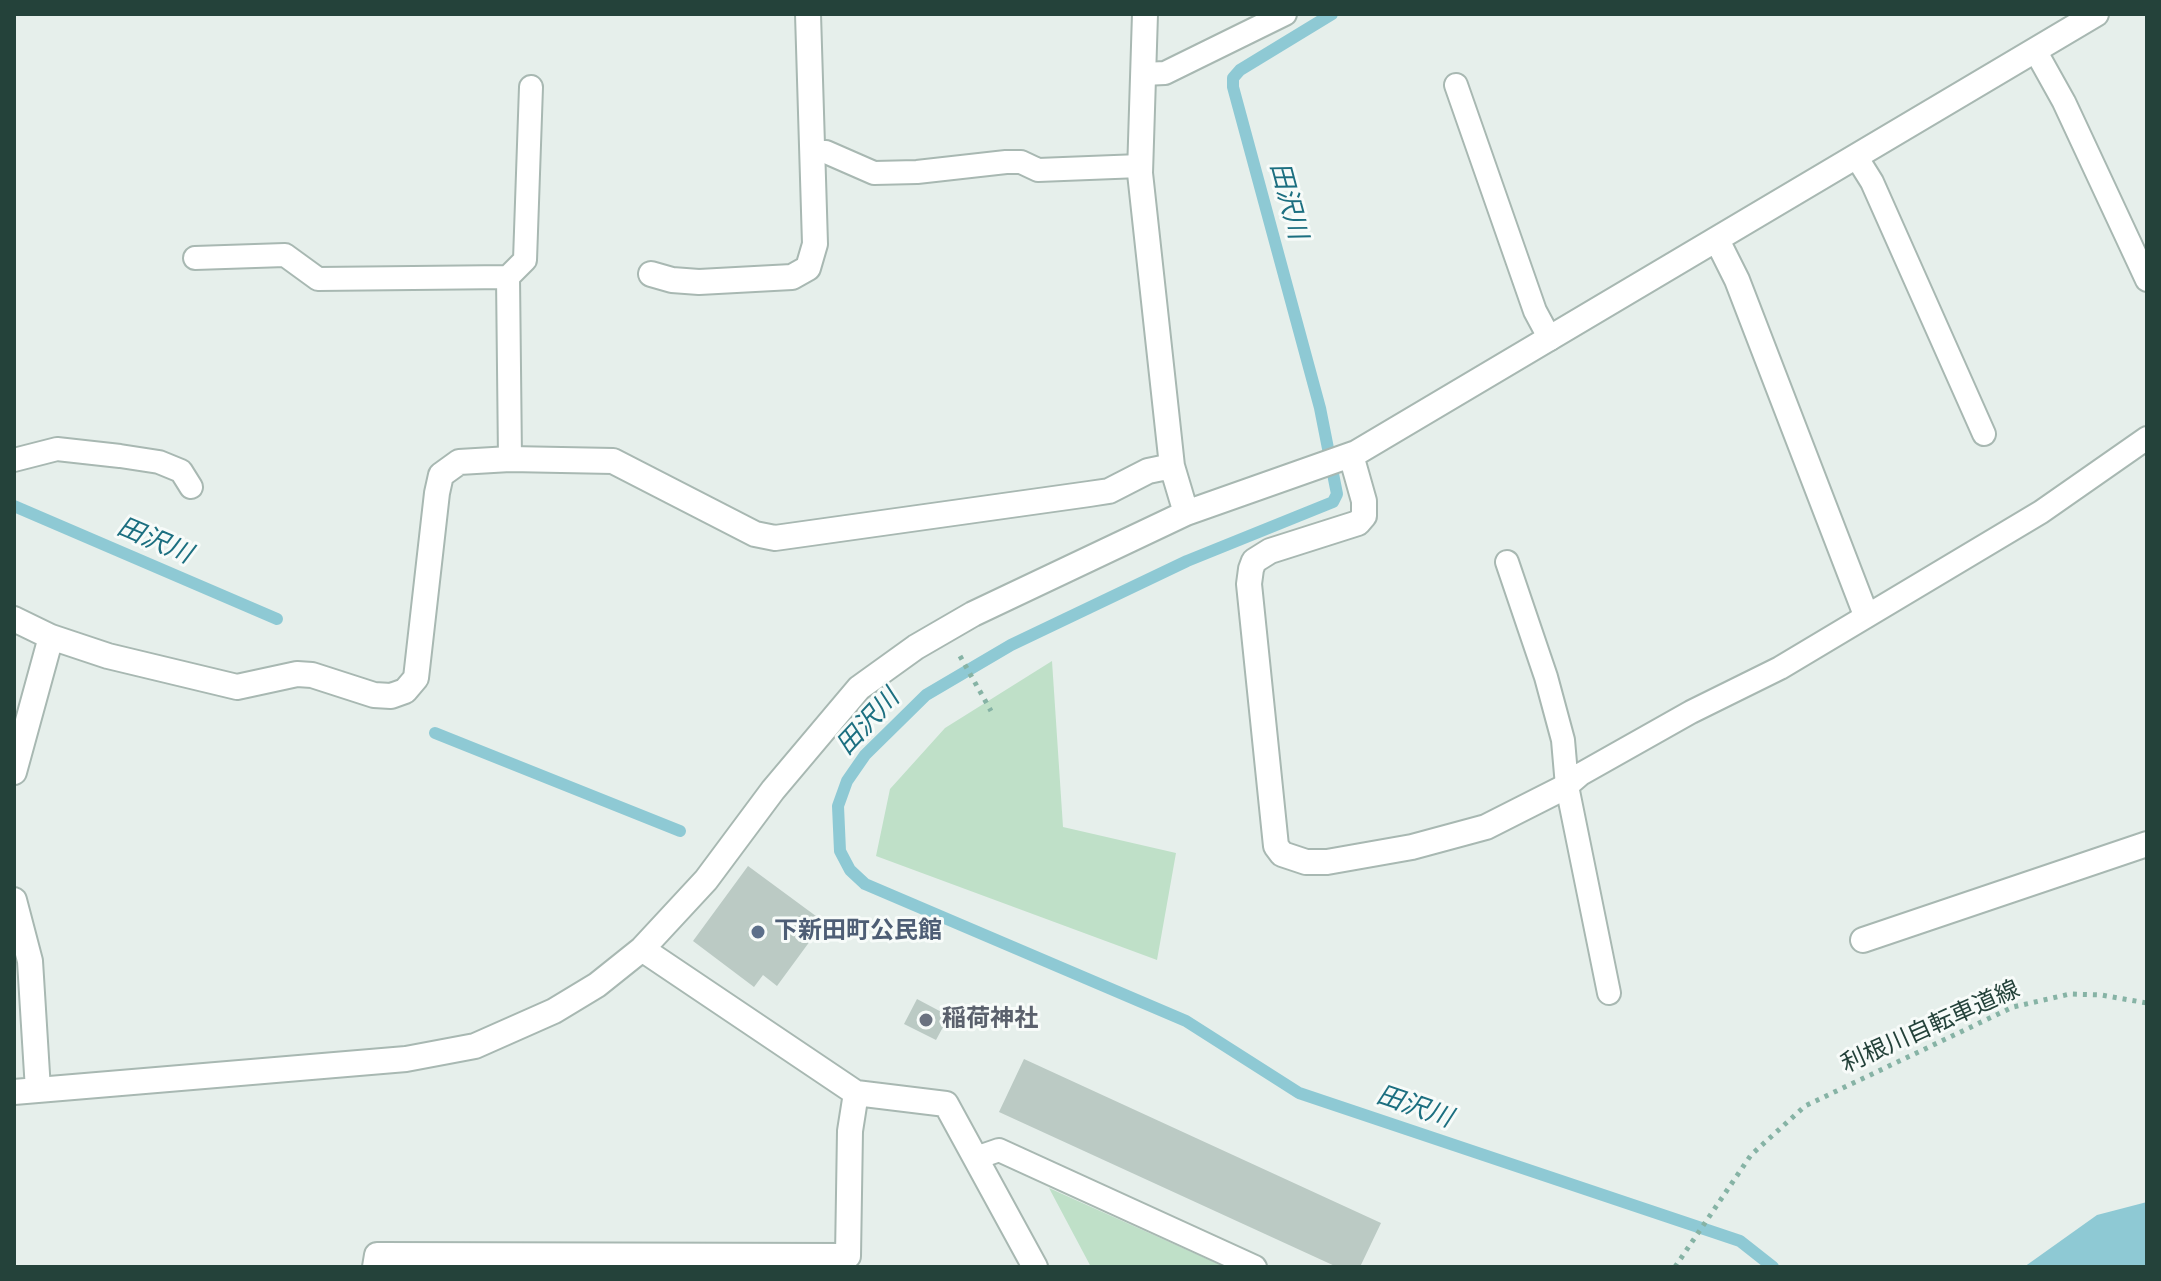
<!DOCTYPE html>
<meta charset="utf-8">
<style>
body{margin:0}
#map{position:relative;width:2161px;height:1281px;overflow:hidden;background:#e6efeb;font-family:"Sofia Sans Condensed",sans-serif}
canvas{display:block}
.frame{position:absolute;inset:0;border:16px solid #24423a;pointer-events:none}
</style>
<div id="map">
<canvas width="2161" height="1281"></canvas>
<div class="frame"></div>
</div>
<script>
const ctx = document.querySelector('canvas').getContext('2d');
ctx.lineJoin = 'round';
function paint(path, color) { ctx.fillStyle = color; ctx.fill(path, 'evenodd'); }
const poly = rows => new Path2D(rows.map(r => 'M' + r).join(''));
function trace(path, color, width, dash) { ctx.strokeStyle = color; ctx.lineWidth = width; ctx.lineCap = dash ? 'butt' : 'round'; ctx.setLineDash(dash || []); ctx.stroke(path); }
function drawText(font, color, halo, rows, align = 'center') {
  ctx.font = font + ' "Sofia Sans Condensed","Noto Sans JP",sans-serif'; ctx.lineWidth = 6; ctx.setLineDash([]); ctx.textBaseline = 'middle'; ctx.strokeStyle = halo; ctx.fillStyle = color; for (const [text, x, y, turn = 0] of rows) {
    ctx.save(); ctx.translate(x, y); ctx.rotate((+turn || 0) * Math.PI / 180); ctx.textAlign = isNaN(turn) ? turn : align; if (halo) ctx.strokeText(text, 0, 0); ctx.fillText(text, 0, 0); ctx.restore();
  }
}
paint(poly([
 [1052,661,1063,827,1176,853,1157,960,876,856,890,789,945,728],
 [1049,1188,1225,1267,1091,1267]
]), '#bfe0c8');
paint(poly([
 [2147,1202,2147,1267,2024,1267,2097,1215]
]), '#8ec9d4');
trace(poly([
 [1332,14,1240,70,1233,78,1233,87,1320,408,1337,494,1333,502,1187,561,1011,645,926,695,865,755,847,781,838,806,840,851,850,870,865,884,1186,1021,1299,1093,1740,1241,1773,1267],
 [14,506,277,619],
 [435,733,680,831]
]), '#8ec9d4', 12);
paint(poly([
 [748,866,824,922,777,986,763,975,754,987,693,941],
 [917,999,949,1016,936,1040,904,1024],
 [1024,1059,1381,1223,1360,1267,1337,1267,999,1112]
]), '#bbcac4');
const service = poly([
 [2035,50,2064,102,2147,280],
 [1143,74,1165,73,1285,14],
 [1456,85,1535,311,1550,339],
 [812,152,826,152,874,173,917,172,1006,162,1021,162,1038,170,1140,166],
 [1857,158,1872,182,1984,434],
 [195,258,285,255,318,279,508,277],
 [510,459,508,277,525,260,531,87],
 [14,460,57,449,120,456,159,462,181,471,191,487],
 [1507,562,1546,677,1563,740,1567,786,1609,993],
 [1567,786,1581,774,1691,712,1780,668,2041,512,2147,438],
 [976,1158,999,1150,1255,1267]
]);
const minor = poly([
 [1145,14,1140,173,1172,466,1186,513],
 [1717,240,1737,280,1866,615],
 [651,274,672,280,699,282,792,277,808,268,815,244,808,14],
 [1351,455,1364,501,1364,516,1358,523,1270,551,1254,561,1251,569,1249,584,1276,846,1282,854,1306,862,1327,862,1412,847,1486,827,1567,786],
 [14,619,51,637,108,656,237,687,297,674,312,675,374,695,391,696,405,691,416,678,437,493,441,475,459,462,510,459,613,461,755,534,775,538,1089,494,1109,491,1148,471,1172,466],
 [14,772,51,637],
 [14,900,30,961,38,1090],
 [1863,940,2147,844],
 [642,949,856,1093,946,1104,1035,1267],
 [14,1092,406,1059,475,1046,554,1011,597,985,642,949,706,880,773,790,859,688,916,647,973,614,1186,513,1356,453,2096,14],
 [375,1267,377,1255,848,1256,850,1131,856,1093]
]);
trace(service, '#a8b8b2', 26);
trace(minor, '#a8b8b2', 28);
trace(poly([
 [960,656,991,711],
 [1675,1267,1751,1155,1805,1106,2013,1007,2070,994,2101,995,2147,1003]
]), '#86b3a5', 5, [4, 6]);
trace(service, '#fff', 22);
trace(minor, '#fff', 24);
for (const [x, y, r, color] of [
 [758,932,8,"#5c6f8a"],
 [926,1020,8,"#6b7280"]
]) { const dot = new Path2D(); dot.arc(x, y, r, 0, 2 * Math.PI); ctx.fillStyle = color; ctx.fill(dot); trace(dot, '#f7fbf9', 3); }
drawText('bold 24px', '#4e5e75', '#f7fbf9', [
 ["下新田町公民館",774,932]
], 'left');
drawText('bold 24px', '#5b616d', '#f7fbf9', [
 ["稲荷神社",942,1020]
], 'left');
drawText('24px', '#24423a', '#f7fbf9', [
 ["利根川自転車道線",1931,1028,-24]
]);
drawText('italic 26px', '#1c6f80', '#f7fbf9', [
 ["田沢川",1287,201,75],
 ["田沢川",154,542,23],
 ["田沢川",869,723,-47],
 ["田沢川",1414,1108,19]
]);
</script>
